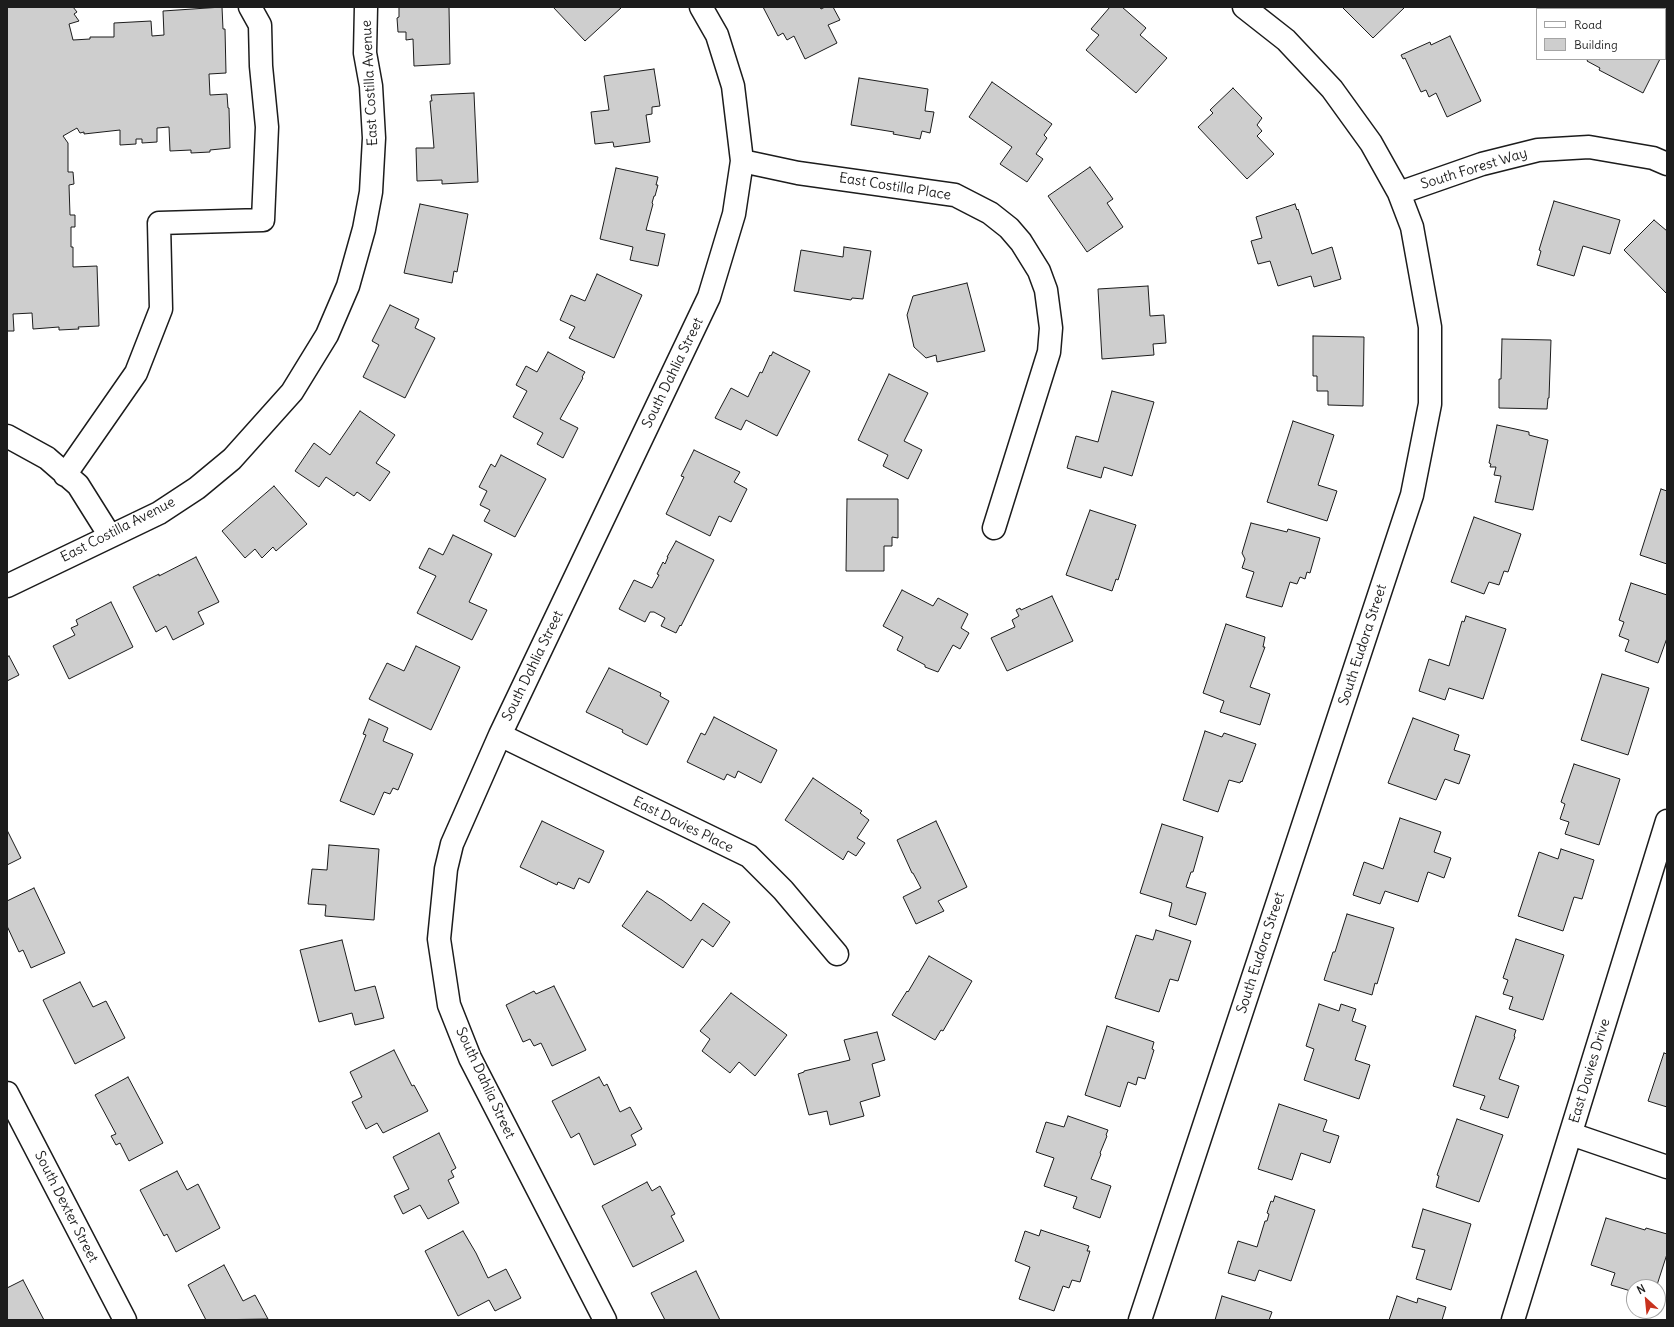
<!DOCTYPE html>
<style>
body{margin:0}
#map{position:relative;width:1674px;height:1327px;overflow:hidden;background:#fff;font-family:Delius,sans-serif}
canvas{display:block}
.frame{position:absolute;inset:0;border:8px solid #1c1c1c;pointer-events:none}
.legend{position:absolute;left:1536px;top:8px;width:130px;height:52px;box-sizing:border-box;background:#fff;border:1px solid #a4a4a4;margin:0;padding:5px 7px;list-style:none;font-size:12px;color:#1c1c1c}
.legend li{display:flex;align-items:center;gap:8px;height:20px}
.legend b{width:20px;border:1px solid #a4a4a4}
.north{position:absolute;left:1626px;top:1279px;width:40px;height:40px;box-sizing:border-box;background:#fff;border:1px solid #a4a4a4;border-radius:50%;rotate:333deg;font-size:11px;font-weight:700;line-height:16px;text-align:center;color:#1c1c1c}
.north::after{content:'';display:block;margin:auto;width:14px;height:18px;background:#c8321e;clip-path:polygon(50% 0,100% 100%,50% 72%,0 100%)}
</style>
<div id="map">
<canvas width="1674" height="1327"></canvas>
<div class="frame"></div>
<ul class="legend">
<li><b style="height:5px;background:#fff"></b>Road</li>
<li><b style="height:11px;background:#cecece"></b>Building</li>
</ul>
<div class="north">N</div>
</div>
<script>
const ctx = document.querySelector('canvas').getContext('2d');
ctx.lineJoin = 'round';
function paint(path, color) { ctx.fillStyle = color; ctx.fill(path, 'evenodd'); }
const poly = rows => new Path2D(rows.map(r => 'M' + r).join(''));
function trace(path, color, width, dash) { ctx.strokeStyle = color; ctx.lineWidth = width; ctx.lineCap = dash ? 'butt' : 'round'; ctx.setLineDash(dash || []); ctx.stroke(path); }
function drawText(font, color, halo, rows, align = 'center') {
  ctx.font = font + ' Delius,sans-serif'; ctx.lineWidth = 3; ctx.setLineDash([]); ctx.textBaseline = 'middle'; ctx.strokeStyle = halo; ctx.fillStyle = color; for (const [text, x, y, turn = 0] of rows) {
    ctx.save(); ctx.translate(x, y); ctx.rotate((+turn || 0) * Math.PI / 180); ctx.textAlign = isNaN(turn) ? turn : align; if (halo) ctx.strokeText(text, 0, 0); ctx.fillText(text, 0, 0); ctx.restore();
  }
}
const building = poly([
 [7,7,73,7,77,12,74,14,79,21,69,24,73,40,90,39,90,37,114,37,114,23,151,21,152,36,164,35,163,11,222,7,223,29,225,29,226,73,209,74,210,95,227,94,228,108,229,108,230,148,210,150,210,152,191,153,191,150,170,151,169,127,157,128,157,142,142,143,142,139,136,139,136,144,120,145,120,130,84,134,84,132,80,133,77,128,63,136,68,143,68,172,73,172,74,184,69,185,70,215,75,215,75,227,71,227,71,247,73,247,73,267,97,266,99,326,78,327,79,329,59,330,59,327,33,329,32,313,13,314,14,331,7,331,7,7],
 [399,7,449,7,450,64,414,66,413,39,406,40,406,32,398,32,397,18,399,17,399,7],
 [553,7,622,7,585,41,553,7],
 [763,7,820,7,821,9,825,7,833,7,840,20,828,25,837,43,805,59,794,36,787,40,783,33,778,36,763,7],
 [1110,7,1122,7,1146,28,1140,35,1167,58,1136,93,1086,50,1099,35,1091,29,1110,7],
 [1342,7,1405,7,1373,38,1342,7],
 [1665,24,1667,25,1667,51,1665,55,1665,24],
 [1450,36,1481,101,1447,117,1436,93,1429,97,1426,90,1421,92,1405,58,1403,59,1401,55,1430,42,1431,45,1450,36],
 [1588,59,1660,59,1643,93,1599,70,1600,68,1587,61,1588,59],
 [654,69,660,106,652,107,652,114,646,115,650,142,614,147,613,142,595,144,591,112,609,110,604,76,654,69],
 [859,78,928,89,925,111,934,112,930,133,922,131,920,139,893,134,894,132,851,125,859,78],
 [992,82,1052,124,1044,135,1047,138,1036,154,1043,159,1027,182,1000,164,1012,147,969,117,992,82],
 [1233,88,1262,118,1257,125,1262,131,1257,136,1274,154,1247,179,1198,127,1213,113,1210,110,1233,88],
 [474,93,478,182,442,184,442,180,417,181,416,148,434,148,430,101,432,101,431,95,474,93],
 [1090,167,1113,199,1107,203,1123,227,1087,252,1048,196,1090,167],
 [616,168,658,177,656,185,658,185,655,196,654,196,652,203,653,204,646,230,665,234,658,266,630,260,633,247,600,239,616,168],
 [1554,201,1620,220,1610,254,1583,246,1574,276,1537,265,1541,251,1539,250,1554,201],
 [420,204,468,214,457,272,454,271,452,283,404,273,420,204],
 [1295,204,1297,210,1298,209,1312,254,1332,247,1341,279,1314,287,1311,276,1278,286,1270,261,1258,264,1251,241,1262,238,1256,217,1295,204],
 [1654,220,1667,231,1667,294,1624,250,1654,220],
 [844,247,871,251,863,299,852,298,851,300,794,291,801,250,843,257,844,247],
 [597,274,642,295,614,358,569,338,575,327,560,320,571,295,585,301,597,274],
 [967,283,985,351,937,362,936,355,926,358,914,347,907,315,913,296,967,283],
 [1148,286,1150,316,1164,315,1166,343,1153,344,1154,355,1102,359,1098,289,1148,286],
 [390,305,419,319,415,328,435,338,405,398,363,377,379,345,372,341,390,305],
 [1313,336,1364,337,1363,406,1328,405,1328,391,1317,391,1317,376,1313,376,1313,336],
 [1502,339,1551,340,1549,398,1548,398,1547,409,1499,408,1499,379,1501,379,1502,339],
 [548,352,585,372,582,377,583,378,560,419,578,428,563,458,537,444,543,433,513,417,527,391,516,385,526,366,537,372,548,352],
 [773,352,810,371,777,436,746,420,741,430,715,418,731,388,748,397,760,372,762,373,770,355,771,356,773,352],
 [889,374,928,393,904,441,922,450,908,479,883,466,888,455,858,440,889,374],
 [1112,391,1154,402,1132,476,1104,467,1101,478,1067,468,1076,436,1098,442,1112,391],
 [360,411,395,435,376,463,390,472,370,501,357,492,354,496,326,477,319,487,295,471,314,443,330,455,360,411],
 [1293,421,1334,435,1318,485,1337,491,1327,521,1267,502,1293,421],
 [1497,425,1529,432,1529,435,1548,440,1533,510,1495,502,1501,476,1494,475,1496,467,1490,467,1491,464,1489,463,1497,425],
 [694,450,740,472,734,482,747,489,731,522,719,516,710,536,666,514,684,477,681,476,694,450],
 [501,455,546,479,515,537,484,521,490,510,480,505,487,491,479,487,491,464,495,467,501,455],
 [274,486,307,524,276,551,273,547,262,558,255,549,245,558,222,531,274,486],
 [1661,489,1667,491,1667,564,1640,555,1661,489],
 [847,499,898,499,898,538,892,537,892,546,884,546,884,571,846,571,847,499],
 [1090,510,1136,525,1118,580,1116,579,1112,591,1066,575,1090,510],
 [1474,517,1521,534,1508,572,1504,571,1499,585,1489,582,1484,594,1451,582,1474,517],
 [1251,523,1287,532,1288,529,1320,538,1310,573,1307,572,1305,579,1300,577,1297,584,1290,582,1282,607,1246,597,1254,572,1242,568,1245,559,1242,553,1251,523],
 [453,535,492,554,469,602,487,610,472,640,417,613,436,576,419,568,429,548,443,555,453,535],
 [676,541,714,560,681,626,680,625,676,633,661,626,665,618,654,612,650,612,645,622,619,609,634,580,652,588,659,575,657,574,663,562,665,564,668,557,667,557,676,541],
 [196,557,219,602,198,612,204,624,173,640,166,626,156,632,133,587,159,574,159,576,196,557],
 [1631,583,1667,595,1667,638,1658,663,1625,651,1629,640,1619,636,1624,622,1619,620,1631,583],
 [902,590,933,606,938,598,968,614,961,628,969,633,960,649,953,645,938,672,925,667,925,665,897,650,903,637,883,626,902,590],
 [1052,596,1073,641,1007,671,991,638,1015,627,1012,620,1019,616,1016,610,1020,608,1021,610,1052,596],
 [111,602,133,647,69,679,53,646,75,635,71,628,78,625,76,620,111,602],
 [1466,616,1506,629,1483,699,1449,688,1445,700,1419,691,1429,659,1449,666,1462,621,1464,622,1466,616],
 [1226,624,1265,637,1263,647,1265,647,1250,687,1270,694,1260,725,1220,712,1224,701,1203,693,1226,624],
 [416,646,460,667,431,730,369,699,387,663,404,671,416,646],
 [9,656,19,675,7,681,7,657,9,656],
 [609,668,661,693,660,696,669,701,647,745,625,734,622,732,623,730,586,712,609,668],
 [1602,674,1649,688,1628,755,1581,740,1602,674],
 [714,717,777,750,761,783,738,771,735,778,727,774,724,780,687,762,701,733,705,735,714,717],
 [1413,718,1459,735,1454,750,1470,755,1459,784,1445,779,1436,800,1388,783,1413,718],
 [369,719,388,728,383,741,413,754,398,790,393,788,390,794,384,792,374,815,340,801,366,735,363,734,369,719],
 [1205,731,1222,737,1224,733,1256,744,1242,782,1241,781,1240,783,1229,780,1218,812,1183,800,1205,731],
 [1574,764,1620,779,1599,845,1565,834,1569,822,1560,819,1565,804,1561,802,1574,764],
 [813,778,862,811,860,813,869,820,857,838,865,843,856,856,848,851,843,860,842,859,785,820,813,778],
 [1400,818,1441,832,1434,852,1451,858,1444,878,1428,872,1418,902,1385,891,1380,904,1353,895,1364,862,1383,869,1400,818],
 [542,821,604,851,589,883,579,878,574,889,558,882,557,885,520,867,542,821],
 [936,821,967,887,938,901,944,911,916,924,903,897,921,888,913,873,912,873,897,840,936,821],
 [1162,824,1203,837,1193,872,1191,872,1186,887,1206,893,1196,925,1169,916,1172,903,1140,893,1162,824],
 [7,830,21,858,7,865,7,830],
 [329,845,379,849,374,920,325,916,326,905,308,904,312,869,327,870,329,845],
 [1561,849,1594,860,1582,899,1574,897,1563,931,1518,916,1539,852,1558,859,1561,849],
 [34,888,65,953,31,968,23,950,19,952,7,926,7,901,34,888],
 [647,891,662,900,691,921,703,903,730,922,713,947,702,939,683,968,622,926,647,891],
 [1347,914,1394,928,1377,984,1375,983,1372,995,1324,980,1333,952,1335,952,1347,914],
 [1156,930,1191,941,1178,981,1170,979,1159,1012,1115,998,1136,935,1153,940,1156,930],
 [1516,939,1564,955,1543,1020,1509,1009,1513,997,1503,994,1508,980,1503,978,1516,939],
 [342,940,355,991,375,986,384,1018,355,1025,352,1013,319,1022,300,950,342,940],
 [929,956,972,981,943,1031,941,1030,935,1040,892,1015,907,991,908,992,929,956],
 [80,982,93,1007,106,1001,125,1038,75,1064,43,1000,80,982],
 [554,986,586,1050,552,1066,541,1043,534,1046,530,1039,523,1042,506,1005,534,991,536,994,554,986],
 [731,993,787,1035,755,1076,739,1062,730,1073,702,1051,710,1039,700,1031,731,993],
 [1319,1004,1339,1011,1341,1004,1356,1009,1352,1021,1366,1026,1355,1060,1370,1065,1359,1099,1304,1080,1314,1049,1306,1046,1319,1004],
 [1476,1016,1516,1030,1514,1036,1515,1037,1499,1079,1519,1086,1508,1118,1480,1109,1485,1096,1453,1086,1476,1016],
 [1107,1026,1154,1042,1152,1049,1154,1050,1145,1079,1138,1077,1136,1085,1128,1082,1120,1107,1085,1095,1107,1026],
 [877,1032,885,1060,872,1064,880,1096,860,1102,864,1116,830,1125,827,1111,809,1115,798,1074,804,1072,804,1071,850,1060,844,1040,877,1032],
 [394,1050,412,1086,414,1085,428,1111,383,1133,377,1123,366,1129,352,1102,362,1097,350,1072,394,1050],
 [1664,1053,1667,1054,1667,1107,1648,1101,1664,1053],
 [128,1077,163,1143,129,1161,120,1143,116,1145,111,1136,116,1134,95,1095,128,1077],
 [599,1077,604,1086,607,1084,620,1112,630,1107,642,1129,631,1135,636,1145,594,1165,579,1133,571,1138,552,1101,599,1077],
 [1279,1104,1327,1120,1323,1131,1339,1136,1330,1163,1301,1153,1292,1180,1258,1169,1279,1104],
 [1068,1116,1108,1130,1106,1135,1107,1136,1100,1153,1101,1154,1091,1179,1111,1186,1100,1218,1073,1208,1077,1197,1044,1186,1054,1158,1036,1152,1046,1122,1064,1127,1068,1116],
 [1457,1119,1503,1135,1479,1202,1436,1187,1439,1176,1437,1175,1457,1119],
 [439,1133,456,1168,451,1171,454,1177,448,1180,459,1203,428,1219,420,1205,403,1214,394,1196,409,1189,393,1157,439,1133],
 [177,1171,187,1190,198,1184,220,1228,176,1252,167,1234,164,1236,140,1190,177,1171],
 [647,1182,652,1191,660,1186,675,1214,671,1216,684,1241,633,1267,602,1206,647,1182],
 [1275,1196,1315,1210,1291,1281,1259,1270,1255,1281,1228,1273,1238,1241,1257,1247,1265,1221,1267,1221,1269,1214,1267,1213,1271,1201,1273,1202,1275,1196],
 [1423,1209,1471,1224,1451,1290,1416,1279,1425,1250,1412,1247,1423,1209],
 [1606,1218,1645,1230,1646,1228,1667,1234,1667,1254,1657,1285,1642,1282,1641,1287,1634,1287,1634,1292,1611,1285,1615,1273,1591,1265,1606,1218],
 [1041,1230,1089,1246,1087,1251,1090,1251,1080,1282,1072,1280,1069,1288,1063,1286,1054,1311,1019,1299,1030,1267,1015,1261,1025,1231,1039,1236,1041,1230],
 [463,1231,476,1253,488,1278,506,1269,521,1298,495,1311,489,1300,458,1316,425,1251,463,1231],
 [224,1265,243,1301,255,1295,268,1319,206,1320,188,1285,224,1265],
 [696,1271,720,1320,665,1320,651,1293,696,1271],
 [23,1280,44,1320,7,1320,7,1288,23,1280],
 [1222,1296,1272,1312,1269,1320,1215,1320,1222,1296],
 [1397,1296,1417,1303,1418,1298,1446,1307,1442,1320,1389,1320,1397,1296]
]);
paint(building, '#cecece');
trace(building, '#1c1c1c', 1);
const minor = poly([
 [742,161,798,173,955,195,990,213,1009,228,1021,242,1039,271,1046,290,1051,328,1049,352,994,528],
 [1399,193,1482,164,1538,150,1589,147,1653,158,1667,164],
 [7,436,47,458,78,485,110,536],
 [65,475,136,373,161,309,159,223,263,220,267,127,261,66,260,25,250,7],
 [7,586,159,513,197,488,232,459,292,392,327,335,348,286,364,229,371,192,374,138,371,86,365,53,366,7],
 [500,735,749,856,783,890,837,954],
 [7,1093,125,1320],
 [1571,1134,1667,1167],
 [605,1320,470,1058,449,1005,439,939,446,869,452,844,500,735,709,297,734,214,742,161,733,86,717,35,701,7],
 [1140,1320,1412,495,1430,404,1430,327,1412,227,1399,193,1371,143,1332,89,1286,40,1244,7],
 [1513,1320,1667,821]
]);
trace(minor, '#1c1c1c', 25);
trace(minor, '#fff', 22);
drawText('14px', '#1c1c1c', '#fff', [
 ["East Costilla Avenue",370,83,-93],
 ["South Forest Way",1474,169,-17],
 ["East Costilla Place",895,187,9],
 ["South Dahlia Street",673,373,-64],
 ["East Costilla Avenue",118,530,-27],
 ["South Eudora Street",1363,645,-72],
 ["South Dahlia Street",533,666,-64],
 ["East Davies Place",683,825,26],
 ["South Eudora Street",1261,953,-72],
 ["East Davies Drive",1590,1071,-73],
 ["South Dahlia Street",485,1083,65],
 ["South Dexter Street",66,1207,63]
]);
</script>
